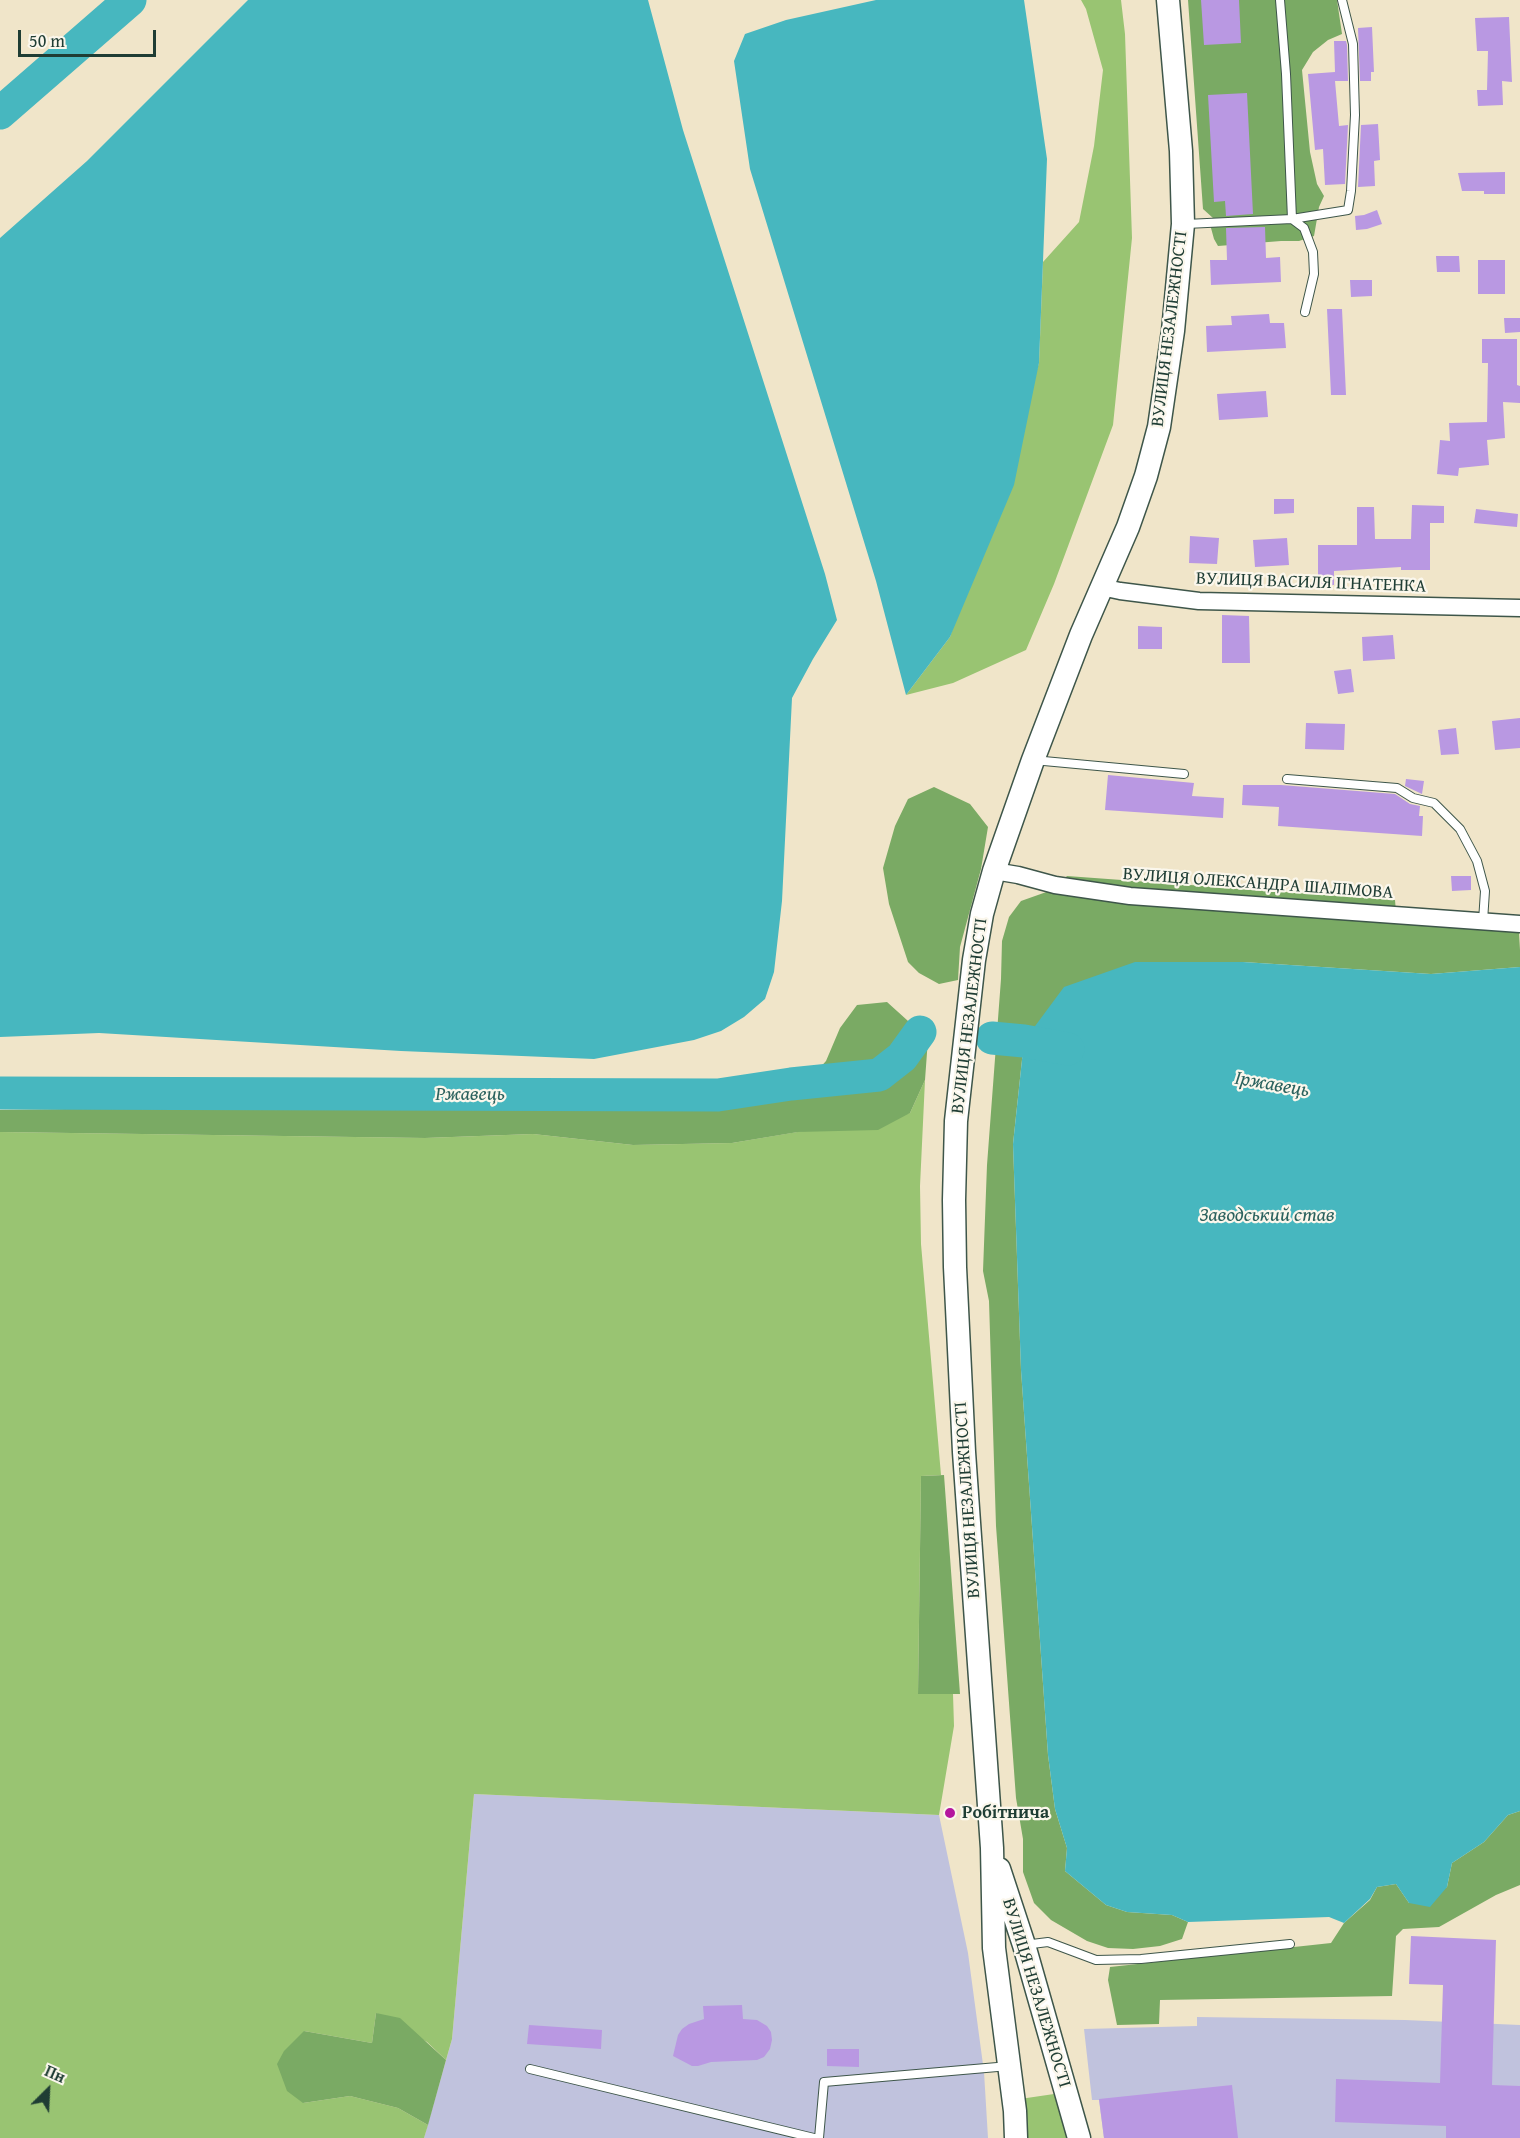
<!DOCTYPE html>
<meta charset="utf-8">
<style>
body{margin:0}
#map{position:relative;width:1520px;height:2138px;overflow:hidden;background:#f0e5c9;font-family:"Gentium Book Plus",serif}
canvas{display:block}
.north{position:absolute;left:18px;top:2060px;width:60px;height:60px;-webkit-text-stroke:4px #fbf7ec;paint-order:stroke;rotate:24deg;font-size:16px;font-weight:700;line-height:24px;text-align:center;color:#1f3d34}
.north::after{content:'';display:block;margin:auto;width:21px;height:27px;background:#1f3d34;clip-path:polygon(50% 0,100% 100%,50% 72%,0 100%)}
.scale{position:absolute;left:18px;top:30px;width:138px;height:27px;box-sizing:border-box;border:3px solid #1f3d34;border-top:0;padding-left:8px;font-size:18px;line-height:21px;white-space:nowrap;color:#1f3d34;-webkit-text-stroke:4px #fbf7ec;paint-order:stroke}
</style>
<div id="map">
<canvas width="1520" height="2138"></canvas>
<div class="north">Пн</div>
<div class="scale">50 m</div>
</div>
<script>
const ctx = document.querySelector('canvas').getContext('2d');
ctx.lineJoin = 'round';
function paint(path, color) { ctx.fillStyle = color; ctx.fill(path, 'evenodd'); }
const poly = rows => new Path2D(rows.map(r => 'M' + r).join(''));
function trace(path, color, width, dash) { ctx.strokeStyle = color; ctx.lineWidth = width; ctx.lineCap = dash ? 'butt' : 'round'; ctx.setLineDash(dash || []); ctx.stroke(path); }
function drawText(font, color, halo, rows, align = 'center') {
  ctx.font = font + ' "Gentium Book Plus",serif'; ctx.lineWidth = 4.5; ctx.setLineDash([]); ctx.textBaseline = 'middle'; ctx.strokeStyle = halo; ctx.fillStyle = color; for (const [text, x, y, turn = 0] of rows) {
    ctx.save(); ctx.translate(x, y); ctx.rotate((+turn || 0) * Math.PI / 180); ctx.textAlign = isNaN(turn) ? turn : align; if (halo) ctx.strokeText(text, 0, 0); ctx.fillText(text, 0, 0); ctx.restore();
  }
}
paint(poly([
 [474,1794,939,1815,968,1953,984,2072,988,2138,424,2138,452,2039],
 [1197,2017,1405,2020,1520,2025,1520,2138,1104,2138,1099,2100,1092,2100,1084,2029,1197,2026]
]), '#c0c2dd');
paint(poly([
 [1081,0,1121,0,1125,34,1132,238,1113,425,1054,584,1026,650,953,683,906,695,950,637,1039,363,1043,262,1079,222,1094,146,1103,70,1086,9],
 [925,1080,920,1186,921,1244,941,1475,921,1476,918,1693,953,1694,954,1726,939,1815,474,1794,452,2039,446,2060,427,2042,376,2013,372,2043,304,2031,303,2103,350,2096,398,2108,428,2125,424,2138,0,2138,0,1132,425,1138,533,1134,633,1145,732,1143,910,1113],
 [1054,2094,1067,2138,1021,2138,1020,2099]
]), '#99c472');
paint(poly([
 [1188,0,1337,0,1342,34,1328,40,1313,52,1302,70,1310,152,1317,184,1324,196,1319,207,1314,236,1299,241,1281,241,1218,246,1214,239,1211,228,1213,218,1203,209],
 [934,787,970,804,988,827,981,869,960,947,958,980,939,984,919,973,908,962,889,904,883,868,895,826,908,799],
 [1067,876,1395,900,1397,924,1482,928,1519,933,1520,950,1520,967,1431,974,1243,962,1024,1041,1013,1144,1021,1370,1048,1755,1055,1809,1067,1848,1065,1871,1106,1905,1127,1912,1172,1915,1188,1922,1182,1939,1160,1946,1133,1949,1108,1948,1087,1941,1051,1920,1034,1903,1023,1872,1023,1839,1016,1798,996,1526,989,1301,983,1271,987,1165,1001,979,1002,941,1009,917,1021,901,1052,890],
 [887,1002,928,1039,925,1080,910,1113,878,1130,798,1132,732,1143,633,1145,533,1134,425,1138,0,1132,0,1110,658,1100,741,1090,804,1085,826,1061,840,1028,857,1005],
 [944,1475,960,1694,918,1694,921,1476],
 [1520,1811,1520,1885,1496,1895,1439,1927,1403,1929,1396,1936,1392,1996,1160,2000,1159,2024,1117,2025,1108,1980,1110,1967,1331,1943,1344,1923,1370,1900,1377,1887,1396,1884,1409,1903,1447,1887,1452,1863,1484,1842,1508,1815],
 [376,2013,400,2018,446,2060,428,2125,398,2108,350,2096,303,2103,287,2091,277,2064,284,2051,304,2031,372,2043]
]), '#7aaa64');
paint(poly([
 [248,0,648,0,683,130,825,574,837,620,813,659,792,698,782,901,774,972,765,999,744,1017,721,1031,694,1040,594,1059,401,1051,99,1033,0,1037,0,238,87,161],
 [876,0,1024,0,1047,159,1039,363,1014,485,950,637,906,695,876,581,750,169,734,61,745,34,786,20],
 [1135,962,1243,962,1431,974,1520,967,1520,1811,1508,1815,1484,1842,1452,1863,1447,1887,1430,1907,1409,1903,1396,1884,1377,1887,1370,1899,1344,1923,1329,1917,1188,1922,1172,1915,1127,1912,1106,1905,1065,1871,1067,1848,1055,1809,1048,1755,1021,1370,1013,1144,1024,1041,1064,987]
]), '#47b7bf');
trace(poly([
 [0,113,130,0],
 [992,1038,1024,1041,1068,1049],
 [0,1093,718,1095,791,1084,879,1075,902,1057,920,1032]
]), '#47b7bf', 33);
paint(poly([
 [1201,0,1239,0,1241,43,1204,45],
 [1509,17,1512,82,1502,81,1503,105,1478,106,1477,90,1487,90,1488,51,1477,51,1475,18],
 [1372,27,1374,72,1371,72,1371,81,1360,81,1358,28],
 [1334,41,1346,41,1347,45,1348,81,1335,81,1339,126,1348,125,1345,184,1325,185,1323,149,1315,150,1308,74,1335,72],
 [1247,93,1253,214,1226,216,1225,201,1214,202,1208,95],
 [1378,124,1380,160,1374,161,1375,186,1358,187,1361,125],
 [1505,172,1505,194,1484,194,1484,191,1462,191,1458,173],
 [1377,210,1382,224,1367,229,1356,230,1355,216,1364,215],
 [1265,227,1266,258,1280,257,1281,282,1211,285,1210,260,1227,260,1226,228],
 [1436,256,1459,256,1460,272,1437,272],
 [1478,260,1505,260,1505,294,1478,294],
 [1350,280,1372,280,1372,296,1351,297],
 [1327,309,1342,309,1346,395,1331,395],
 [1269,314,1270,323,1284,323,1286,348,1207,352,1206,326,1232,325,1231,316],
 [1504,318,1520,318,1520,332,1505,333],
 [1482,339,1517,339,1517,385,1520,386,1520,403,1503,402,1505,438,1487,440,1489,465,1459,468,1458,476,1437,474,1440,440,1450,441,1449,423,1487,422,1488,363,1482,363],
 [1266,391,1268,417,1219,420,1217,394],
 [1274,499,1294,499,1294,513,1274,514],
 [1412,505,1444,506,1444,523,1430,523,1430,570,1401,570,1401,567,1334,571,1334,585,1318,584,1318,545,1357,545,1357,507,1374,507,1375,539,1411,539],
 [1476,509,1518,514,1517,527,1474,523],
 [1190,536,1219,538,1217,564,1189,563],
 [1287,538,1289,565,1255,567,1253,540],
 [1222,615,1249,616,1250,663,1222,663],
 [1138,626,1162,627,1162,649,1138,649],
 [1393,635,1395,659,1363,661,1362,637],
 [1351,669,1354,692,1338,694,1334,671],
 [1520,718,1520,748,1495,750,1492,721],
 [1306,723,1345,724,1344,750,1305,749],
 [1456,728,1459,754,1441,755,1438,730],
 [1108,775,1194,783,1192,796,1224,798,1223,818,1105,810],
 [1406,779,1424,781,1422,794,1405,786],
 [1243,785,1281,785,1395,794,1410,804,1420,806,1419,816,1423,816,1422,836,1278,826,1279,807,1242,805],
 [1451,876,1471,876,1471,890,1452,891],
 [1411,1936,1496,1940,1492,2085,1520,2086,1520,2138,1446,2138,1446,2126,1335,2122,1336,2079,1440,2083,1443,1985,1409,1984],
 [742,2005,743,2019,757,2020,767,2026,771,2032,772,2040,770,2049,764,2057,757,2060,711,2062,698,2066,692,2066,673,2056,678,2035,682,2029,689,2024,704,2019,703,2006],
 [529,2025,602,2030,601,2049,527,2044],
 [827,2049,859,2049,859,2067,827,2066],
 [1232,2085,1238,2138,1104,2138,1099,2099]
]), '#b998e2');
const lane = poly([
 [1186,224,1292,219,1286,74,1280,0],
 [1305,312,1314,274,1313,252,1304,228,1292,219,1348,210,1351,191,1355,115,1353,44,1342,0],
 [1033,760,1184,774],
 [1287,779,1397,788,1413,798,1434,803,1460,829,1477,861,1485,891,1483,921],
 [1024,1945,1048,1942,1096,1960,1141,1959,1290,1944],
 [530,2069,814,2138],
 [819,2138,824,2082,1009,2066]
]);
const street = poly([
 [1101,587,1120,591,1199,601,1520,608],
 [994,871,1018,875,1055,885,1130,896,1520,924]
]);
const secondary = poly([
 [999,1869,1024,1945,1079,2138],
 [1016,2138,1015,2111,994,1948,992,1848,964,1452,955,1267,954,1200,956,1121,974,960,982,914,994,871,1033,760,1081,635,1128,527,1146,476,1159,427,1173,331,1183,224,1181,151,1168,0]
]);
trace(lane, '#3e564a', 10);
trace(street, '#3e564a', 19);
trace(secondary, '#3e564a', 25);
trace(lane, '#fff', 8);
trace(street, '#fff', 16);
trace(secondary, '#fff', 22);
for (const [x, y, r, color] of [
 [950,1813,6,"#b5179e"]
]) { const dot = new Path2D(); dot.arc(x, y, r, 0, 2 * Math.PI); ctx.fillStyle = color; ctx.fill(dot); trace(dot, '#fbf7ec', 2); }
drawText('18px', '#1f3d34', '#fbf7ec', [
 ["ВУЛИЦЯ НЕЗАЛЕЖНОСТІ",1170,329,-83],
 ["ВУЛИЦЯ ВАСИЛЯ ІГНАТЕНКА",1311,583,2],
 ["ВУЛИЦЯ ОЛЕКСАНДРА ШАЛІМОВА",1258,884,4],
 ["ВУЛИЦЯ НЕЗАЛЕЖНОСТІ",970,1016,-83],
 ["ВУЛИЦЯ НЕЗАЛЕЖНОСТІ",968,1500,-94],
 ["ВУЛИЦЯ НЕЗАЛЕЖНОСТІ",1036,1993,73]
]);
drawText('bold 18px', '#1f3d34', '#fbf7ec', [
 ["Робітнича",962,1813]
], 'left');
drawText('italic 20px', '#2b625e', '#fbf7ec', [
 ["Іржавець",1272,1085,10],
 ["Ржавець",470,1095],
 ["Заводський став",1267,1216]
]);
</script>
